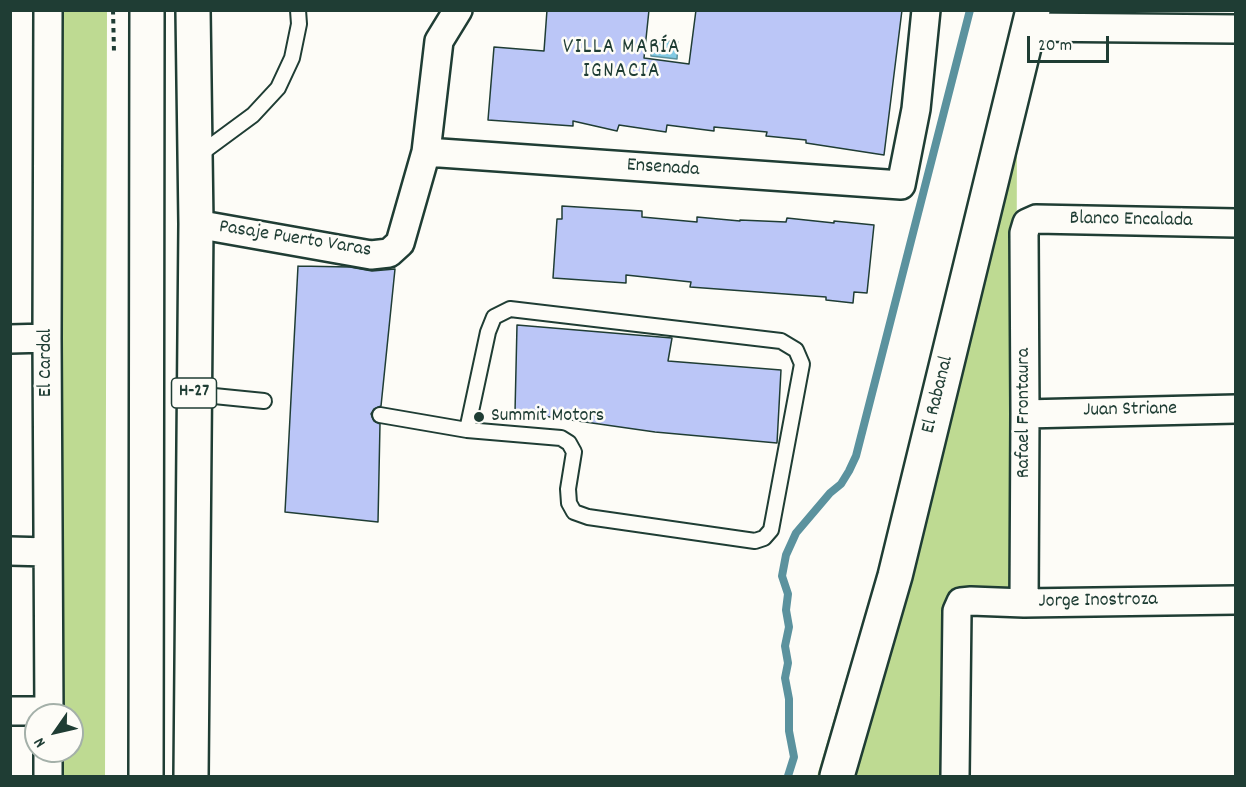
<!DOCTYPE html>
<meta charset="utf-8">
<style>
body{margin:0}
#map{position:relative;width:1246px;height:787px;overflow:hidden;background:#fdfcf7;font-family:Dekko,sans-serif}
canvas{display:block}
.frame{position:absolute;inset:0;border:12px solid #1f3d34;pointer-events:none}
.north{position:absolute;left:24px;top:703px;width:60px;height:60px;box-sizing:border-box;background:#fdfcf7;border:2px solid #a4b0a9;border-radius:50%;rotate:236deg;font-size:16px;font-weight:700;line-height:24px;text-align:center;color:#1f3d34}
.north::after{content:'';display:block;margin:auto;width:21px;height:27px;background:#1f3d34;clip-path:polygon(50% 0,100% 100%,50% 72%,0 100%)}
.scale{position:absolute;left:1027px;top:36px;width:82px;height:27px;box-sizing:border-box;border:3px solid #1f3d34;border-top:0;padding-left:8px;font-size:18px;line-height:21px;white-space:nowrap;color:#1f3d34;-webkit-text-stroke:4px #fdfcf7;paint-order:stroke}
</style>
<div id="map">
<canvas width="1246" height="787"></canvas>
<div class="frame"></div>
<div class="north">N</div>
<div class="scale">20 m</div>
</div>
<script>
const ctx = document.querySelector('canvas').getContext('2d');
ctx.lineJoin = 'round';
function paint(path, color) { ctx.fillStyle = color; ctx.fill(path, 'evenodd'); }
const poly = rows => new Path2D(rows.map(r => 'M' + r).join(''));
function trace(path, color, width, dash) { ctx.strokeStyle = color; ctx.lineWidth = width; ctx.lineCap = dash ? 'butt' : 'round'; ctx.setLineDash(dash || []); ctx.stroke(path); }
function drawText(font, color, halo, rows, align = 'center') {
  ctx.font = font + ' Dekko,sans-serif'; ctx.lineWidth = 5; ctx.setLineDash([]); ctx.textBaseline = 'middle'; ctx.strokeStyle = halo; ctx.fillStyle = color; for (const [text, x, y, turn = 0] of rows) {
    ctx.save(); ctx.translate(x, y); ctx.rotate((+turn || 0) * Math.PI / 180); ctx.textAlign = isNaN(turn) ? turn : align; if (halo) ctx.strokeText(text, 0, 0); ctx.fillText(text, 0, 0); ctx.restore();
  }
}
paint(poly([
 [55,11,107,11,105,776,56,776,56,751,72,751,72,715,57,715],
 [1017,100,1016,597,952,598,946,776,817,776]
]), '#beda92');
const water = poly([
 [651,40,678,42,677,59,651,56,651,40]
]);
paint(water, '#83cae4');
trace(water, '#5b929e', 1.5);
trace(poly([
 [788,776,794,757,789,731,789,699,785,678,788,663,785,646,789,627,786,610,788,594,782,576,786,555,796,533,830,493,841,484,849,471,856,456,970,10]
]), '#5b929e', 8);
const building = poly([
 [547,10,649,10,644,58,689,64,696,10,902,10,884,155,806,143,806,140,766,136,767,132,714,127,714,131,667,125,666,132,619,125,617,131,573,121,573,126,488,120,494,47,544,51,547,10],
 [562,206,642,211,642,217,697,222,697,217,740,221,740,220,786,222,787,218,834,223,834,221,874,225,867,293,854,292,853,303,826,300,826,297,690,287,691,282,626,275,626,283,553,278,557,219,562,219,562,206],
 [298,266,350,267,372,271,395,269,381,406,374,409,371,414,374,421,380,424,378,522,285,512,298,266],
 [517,325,672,338,668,361,781,370,777,443,655,432,515,412,517,325]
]);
paint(building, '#bbc6f7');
trace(building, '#1f3d34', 1.5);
const service = poly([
 [196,157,253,115,278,88,292,58,299,24,298,10],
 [194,394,264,401],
 [380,415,467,430,488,332,494,317,510,309,781,341,796,350,802,364,771,530,764,538,755,541,588,517,574,512,569,503,568,489,574,452,569,443,561,438,467,430]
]);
const minor = poly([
 [48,10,47,338,49,715],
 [1029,27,1236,29],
 [426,152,901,185,916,109,926,10],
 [196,224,371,255,389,253,400,243,426,152,439,41,458,10],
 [10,339,47,338],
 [1025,414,1236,409],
 [10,551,48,552],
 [1024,603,1025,414,1024,233,1027,223,1036,219,1236,223],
 [10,711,49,711],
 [48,776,48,751],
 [955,776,957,611,961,602,971,601,1024,603,1236,600]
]);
const tertiary = poly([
 [837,776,895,576,1033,10]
]);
const primary = poly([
 [146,776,147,10],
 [191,776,196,224,193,10]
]);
trace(service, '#1f3d34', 18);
trace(minor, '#1f3d34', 32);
trace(tertiary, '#1f3d34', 38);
trace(primary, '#1f3d34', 38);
trace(poly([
 [113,10,114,52]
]), '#1f3d34', 4, [4.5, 4.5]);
trace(service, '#fdfcf7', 14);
trace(minor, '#fdfcf7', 27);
trace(tertiary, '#fdfcf7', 33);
trace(primary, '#fdfcf7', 33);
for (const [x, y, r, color] of [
 [479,417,6,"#1f3d34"]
]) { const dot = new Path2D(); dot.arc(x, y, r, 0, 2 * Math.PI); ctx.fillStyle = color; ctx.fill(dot); trace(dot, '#fdfcf7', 2); }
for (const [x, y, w] of [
 [194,393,45]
]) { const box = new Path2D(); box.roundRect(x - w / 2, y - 15, w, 30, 4.5); ctx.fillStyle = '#fdfcf7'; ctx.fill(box); trace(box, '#1f3d34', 1.5); }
drawText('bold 18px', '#1f3d34', null, [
 ["H-27",194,393]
]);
drawText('20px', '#1f3d34', '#fdfcf7', [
 ["Ensenada",663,169,4],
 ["Blanco Encalada",1131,221,1],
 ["Pasaje Puerto Varas",295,240,9],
 ["El Cardal",47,363,-90],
 ["El Rabanal",939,395,-76],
 ["Juan Striane",1130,411,-1],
 ["Rafael Frontaura",1025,413,-90],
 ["Jorge Inostroza",1098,602,-1]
]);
drawText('20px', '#1f3d34', '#fdfcf7', [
 ["Summit Motors",491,417]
], 'left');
ctx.letterSpacing = '1.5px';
drawText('21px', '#1f3d34', '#fdfcf7', [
 ["VILLA MARÍA",622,49],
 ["IGNACIA",622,73]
]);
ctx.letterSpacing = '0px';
</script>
